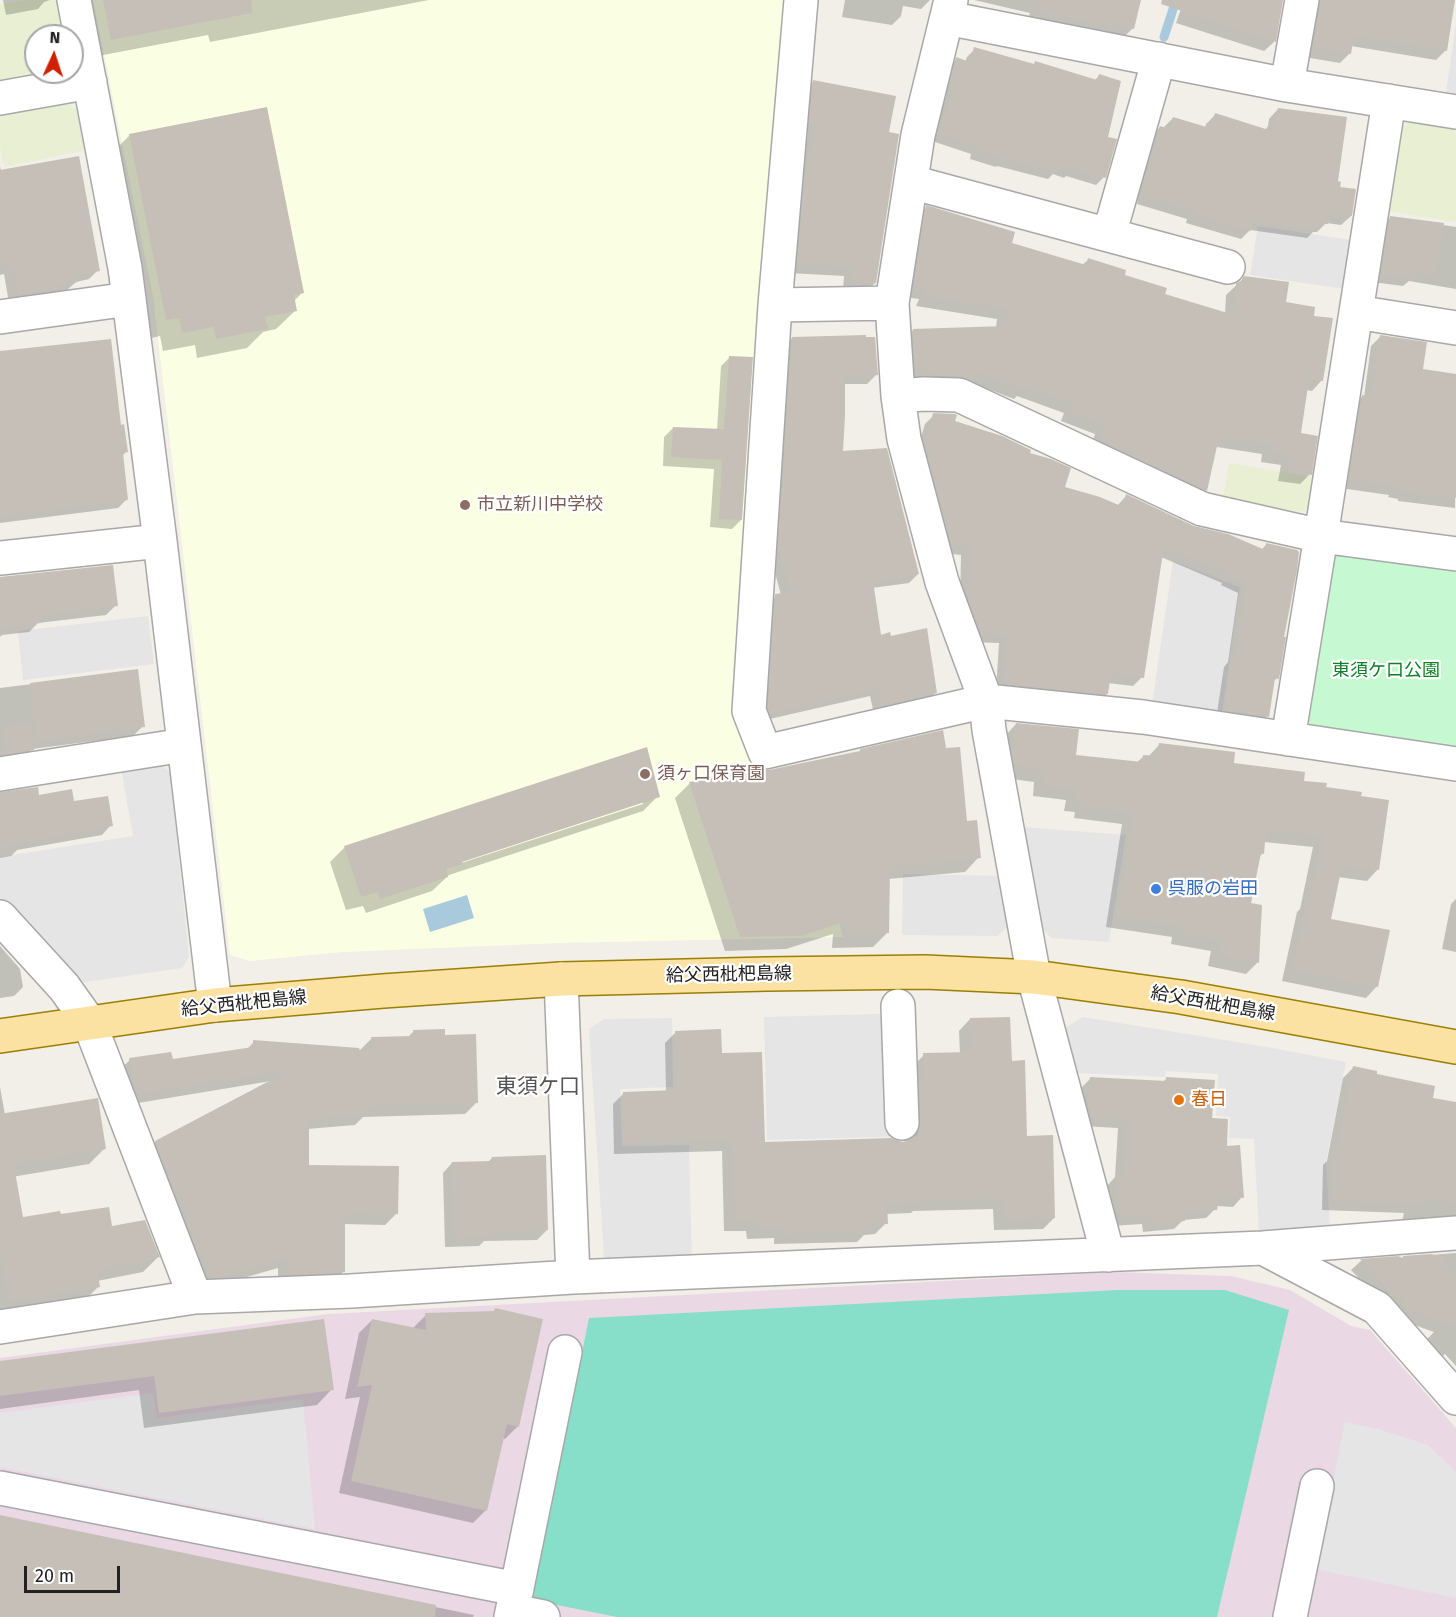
<!DOCTYPE html>
<meta charset="utf-8">
<style>
body{margin:0}
#map{position:relative;width:1456px;height:1617px;overflow:hidden;background:#f1efe7;font-family:"Fira Sans",sans-serif}
canvas{display:block}
.north{position:absolute;left:24px;top:24px;width:60px;height:60px;box-sizing:border-box;background:#fff;border:2px solid #a6a6a6;border-radius:50%;rotate:3deg;font-size:16px;font-weight:700;line-height:24px;text-align:center;color:#212121}
.north::after{content:'';display:block;margin:auto;width:21px;height:27px;background:#ce2103;clip-path:polygon(50% 0,100% 100%,50% 72%,0 100%)}
.scale{position:absolute;left:24px;top:1566px;width:96px;height:27px;box-sizing:border-box;border:3px solid #212121;border-top:0;padding-left:8px;font-size:18px;line-height:21px;white-space:nowrap;color:#212121;-webkit-text-stroke:4px #fff;paint-order:stroke}
</style>
<div id="map">
<canvas width="1456" height="1617"></canvas>
<div class="north">N</div>
<div class="scale">20 m</div>
</div>
<script>
const ctx = document.querySelector('canvas').getContext('2d');
ctx.lineJoin = 'round';
function paint(path, color) { ctx.fillStyle = color; ctx.fill(path, 'evenodd'); }
const poly = rows => new Path2D(rows.map(r => 'M' + r).join(''));
function trace(path, color, width, dash) { ctx.strokeStyle = color; ctx.lineWidth = width; ctx.lineCap = dash ? 'butt' : 'round'; ctx.setLineDash(dash || []); ctx.stroke(path); }
function drawText(font, color, halo, rows, align = 'center') {
  ctx.font = font + ' "Fira Sans","Noto Sans JP",sans-serif'; ctx.lineWidth = 4.5; ctx.setLineDash([]); ctx.textBaseline = 'middle'; ctx.strokeStyle = halo; ctx.fillStyle = color; for (const [text, x, y, turn = 0] of rows) {
    ctx.save(); ctx.translate(x, y); ctx.rotate((+turn || 0) * Math.PI / 180); ctx.textAlign = isNaN(turn) ? turn : align; if (halo) ctx.strokeText(text, 0, 0); ctx.fillText(text, 0, 0); ctx.restore();
  }
}
paint(poly([
 [1112,1272,1231,1276,1290,1290,1351,1326,1370,1330,1456,1428,1456,1617,0,1617,0,1358,328,1314]
]), '#ead9e4');
paint(poly([
 [93,0,790,0,738,714,779,849,814,838,843,937,559,943,343,952,250,961,230,955,153,296]
]), '#faffe3');
paint(poly([
 [26,0,56,0,64,36,36,36,36,72,61,72,0,86,0,5],
 [65,102,79,111,87,150,4,167,0,146,0,115],
 [1412,120,1456,127,1456,222,1382,210,1393,135],
 [1229,463,1317,478,1313,503,1302,512,1223,498]
]), '#e9efd3');
paint(poly([
 [1345,549,1456,566,1456,746,1450,750,1318,733,1308,720,1332,559]
]), '#c6f9d2');
paint(poly([
 [1118,1290,1225,1290,1289,1310,1217,1617,617,1617,532,1600,589,1318]
]), '#87dec9');
paint(poly([
 [1456,23,1456,95,1446,94],
 [1258,226,1351,240,1344,289,1250,275],
 [1173,561,1240,587,1222,714,1152,704],
 [148,616,154,664,23,680,18,631],
 [159,764,170,772,189,957,182,968,85,982,71,977,0,900,0,857,133,836,121,768],
 [1022,827,1126,835,1109,942,1052,938,1042,929],
 [903,874,1001,876,1010,925,997,936,902,935],
 [915,1013,918,1136,767,1140,764,1017],
 [1083,1017,1267,1047,1346,1062,1326,1162,1330,1227,1259,1233,1254,1139,1229,1138,1230,1117,1216,1116,1218,1074,1166,1071,1165,1077,1076,1073,1065,1028],
 [672,1018,673,1087,620,1089,622,1146,689,1145,692,1263,612,1265,604,1257,589,1029,604,1019],
 [153,1393,157,1418,303,1399,315,1529,0,1467,0,1413],
 [1345,1422,1378,1429,1428,1445,1456,1472,1456,1598,1315,1569]
]), '#e5e5e5');
paint(poly([
 [467,895,474,918,430,932,423,909]
]), '#a9cadd');
paint(poly([
 [3,0,50,0,44,2,38,9,6,15],
 [58,0,429,0,210,42,208,35,93,57,61,0],
 [845,0,930,0,921,9,903,6,901,16,892,25,842,17],
 [974,0,1139,0,1132,29,1123,38,1028,19,1030,13],
 [1184,0,1282,0,1274,42,1264,51,1176,23],
 [1308,0,1453,0,1446,50,1436,60,1351,46,1350,53,1340,63,1304,57],
 [975,49,1094,81,1099,76,1106,138,1104,177,1096,185,1066,176,1064,178,1053,174,1048,179,997,166,996,167,970,159,971,154,932,141,946,96,942,95,949,67,957,59,965,62,967,57],
 [813,82,887,133,875,283,866,292,843,290,844,276,789,273,795,198,808,133,801,131,804,91],
 [1278,109,1336,183,1351,216,1341,225,1326,223,1317,232,1313,232,1307,238,1250,230,1241,239,1186,223,1187,219,1137,204,1138,199,1133,197,1151,137,1160,127,1164,127,1173,118,1205,128,1206,124,1215,115,1265,130,1268,126,1269,119],
 [130,135,302,293,294,301,296,310,276,329,263,332,247,348,197,358,195,345,163,351,160,336,147,339,111,154],
 [0,166,1,171,98,270,89,279,76,282,67,290,48,293,45,297,9,303,4,274,0,275],
 [927,207,1010,244,1082,265,1088,260,1163,295,1225,314,1226,295,1245,277,1284,303,1312,317,1322,380,1312,391,1306,390,1299,435,1310,474,1300,484,1278,481,1281,465,1261,462,1262,454,1217,447,1215,449,1206,490,1196,500,1090,451,1095,434,1061,421,1064,413,1017,396,1014,399,967,381,930,385,905,376,903,341,913,330,996,328,997,319,916,306,919,299,904,297,916,217],
 [1391,217,1456,227,1456,289,1409,281,1403,286,1372,282,1381,227],
 [1381,336,1421,370,1456,376,1455,508,1398,501,1398,499,1388,497,1389,495,1340,488,1353,406,1362,397,1364,397,1371,346],
 [792,338,876,375,867,384,843,384,841,453,918,574,909,583,872,588,879,636,936,692,927,702,874,714,870,696,761,721,767,605,776,596,781,595,770,554,783,347],
 [0,353,120,427,126,452,121,457,127,499,118,508,0,523],
 [730,357,741,520,732,529,710,527,714,469,663,466,664,437,673,428,717,430,721,366],
 [934,415,1028,454,1063,488,1118,505,1126,496,1194,527,1261,550,1267,544,1283,638,1277,678,1272,683,1267,716,1258,725,1216,719,1224,667,1228,662,1238,593,1221,585,1222,583,1161,557,1142,677,1133,686,1108,683,1107,694,1098,703,996,691,999,643,972,642,960,608,961,555,943,553,916,453,925,424],
 [0,583,116,605,106,615,38,623,29,632,2,635,0,637],
 [137,671,143,726,133,736,32,749,23,759,0,763,0,688],
 [1016,724,1075,756,1136,763,1144,756,1148,757,1159,745,1325,789,1378,869,1367,881,1338,877,1330,920,1377,986,1366,998,1282,981,1297,912,1300,909,1313,847,1264,842,1263,853,1259,857,1249,904,1260,906,1257,963,1246,974,1208,966,1211,951,1171,944,1172,937,1106,927,1122,824,1074,818,1075,812,1064,811,1066,800,1033,796,1034,782,1012,779,1005,736],
 [859,752,966,823,979,857,965,872,888,879,888,932,873,947,832,948,833,934,786,949,725,951,675,798,689,784,759,771,769,772],
 [0,794,38,796,73,803,111,825,102,835,17,850,11,856,0,858],
 [658,796,643,811,449,875,432,891,366,913,363,906,346,910,330,862,345,847],
 [643,801,643,804,455,865,454,863],
 [1456,899,1456,952,1442,949,1451,904],
 [0,946,20,969,23,987,14,996,0,998],
 [970,1019,1010,1062,1026,1137,1054,1218,1043,1229,994,1230,993,1209,913,1211,911,1213,886,1214,886,1223,875,1234,864,1235,857,1242,774,1244,774,1238,747,1239,746,1231,724,1231,722,1151,614,1154,613,1104,624,1093,666,1092,665,1043,676,1032,720,1055,763,1144,903,1143,910,1141,913,1066,924,1055,960,1054,959,1031],
 [414,1031,443,1037,477,1102,465,1114,363,1117,355,1125,307,1129,307,1167,397,1213,385,1225,343,1224,343,1272,332,1283,278,1285,278,1268,208,1288,144,1154,156,1142,271,1081,126,1105,118,1071,130,1060,171,1061,247,1049,254,1042,358,1052,372,1038,408,1037],
 [1353,1068,1375,1075,1431,1099,1456,1104,1456,1228,1401,1227,1404,1213,1322,1210,1323,1165,1327,1161,1343,1078],
 [1090,1079,1162,1083,1166,1079,1211,1119,1225,1147,1242,1197,1233,1207,1216,1206,1215,1209,1206,1218,1183,1220,1174,1229,1143,1232,1142,1224,1111,1226,1108,1185,1115,1177,1118,1128,1083,1126,1080,1116,1081,1088],
 [0,1087,5,1115,104,1149,89,1164,0,1179],
 [492,1158,547,1230,537,1240,484,1241,479,1246,445,1247,443,1173,452,1163,488,1162],
 [0,1198,21,1219,59,1216,111,1227,158,1257,143,1272,97,1281,98,1287,83,1302,0,1315],
 [1456,1253,1456,1366,1445,1354,1436,1362,1421,1345,1434,1332,1392,1317,1381,1302,1351,1270,1361,1261,1398,1258,1402,1259,1404,1257],
 [495,1310,518,1426,505,1439,502,1438,486,1510,473,1523,339,1493,360,1397,345,1399,359,1333,372,1320,413,1328,426,1315,492,1313],
 [0,1363,332,1389,317,1405,144,1428,139,1390,0,1409],
 [0,1517,474,1615,473,1617,0,1617]
]), '#0003');
trace(poly([
 [1164,37,1176,0]
]), '#a9cadd', 9);
paint(poly([
 [103,0,251,0,252,13,111,40],
 [1039,0,1141,0,1134,29,1114,25,1113,28,1038,10],
 [1162,0,1283,0,1276,42,1161,4],
 [1320,0,1455,0,1447,51,1354,35,1351,54,1313,48],
 [974,47,1034,64,1035,61,1097,80,1099,74,1121,81,1108,137,1117,139,1106,178,1074,168,1073,170,1059,166,1058,172,1024,162,1023,163,1006,158,1006,159,977,150,978,146,939,133,953,88,949,87,956,57,970,62],
 [813,80,896,96,889,132,899,134,876,283,851,281,852,267,797,264,804,188,816,124,809,122],
 [267,107,304,293,294,295,297,311,265,317,268,329,216,339,214,327,182,333,179,318,166,320,129,134],
 [1278,108,1347,117,1338,181,1341,182,1340,187,1356,189,1352,216,1329,213,1328,224,1318,223,1317,230,1252,220,1251,231,1194,213,1195,210,1145,195,1147,190,1142,188,1160,126,1169,129,1173,117,1210,128,1215,113,1272,131,1274,118,1276,118],
 [79,156,100,271,76,275,78,282,55,285,56,288,18,295,13,266,5,267,4,264,0,265,0,170],
 [926,205,1015,232,1012,243,1086,265,1088,258,1126,270,1125,275,1167,288,1165,294,1234,315,1236,283,1241,281,1244,276,1289,282,1286,302,1315,307,1314,316,1333,318,1323,381,1309,379,1301,433,1318,436,1312,475,1288,471,1291,455,1271,452,1272,444,1222,437,1219,447,1217,446,1207,491,1136,457,1137,453,1110,445,1100,440,1104,424,1071,411,1074,403,1027,386,1026,390,974,370,971,380,960,376,941,376,915,366,913,329,1005,326,1007,309,925,296,928,289,913,287],
 [1390,216,1444,223,1436,275,1415,272,1414,278,1381,273],
 [866,335,866,337,875,337,878,375,845,376,845,416,843,451,887,448,919,574,873,581,881,635,890,632,891,636,927,628,937,693,882,706,879,688,770,713,768,708,775,594,791,592,778,544,792,337],
 [1380,335,1427,342,1423,369,1456,374,1456,498,1406,492,1406,490,1397,489,1397,486,1349,479,1362,395,1371,397],
 [111,339,121,425,124,424,128,452,123,453,128,500,0,516,0,351],
 [729,356,753,357,742,520,719,519,722,460,671,457,673,427,724,429],
 [933,413,955,414,957,415,955,421,1002,436,1031,450,1030,453,1051,459,1071,468,1065,487,1100,497,1123,507,1126,494,1194,526,1228,534,1265,550,1266,543,1297,550,1299,552,1297,570,1284,637,1286,637,1279,679,1275,678,1269,717,1224,710,1232,656,1236,657,1246,584,1229,576,1230,574,1164,546,1144,678,1111,673,1108,694,1020,686,1020,683,1004,683,1007,635,981,633,968,598,969,546,951,544,925,443],
 [113,565,118,606,40,615,41,623,0,628,0,577],
 [138,669,145,727,88,733,88,735,36,741,30,683],
 [31,723,34,750,6,754,3,726],
 [1016,723,1079,729,1076,755,1142,762,1143,755,1157,756,1159,743,1235,752,1234,763,1305,772,1304,781,1327,783,1326,787,1362,792,1361,796,1389,800,1379,870,1342,866,1331,919,1390,930,1378,987,1293,970,1307,899,1310,900,1323,836,1266,830,1264,854,1261,853,1251,903,1262,905,1259,963,1219,955,1222,940,1182,933,1183,926,1117,916,1133,813,1085,807,1086,801,1075,800,1076,789,1043,786,1045,771,1023,768,1023,764,1014,763,1012,754],
 [943,730,946,748,960,747,967,821,977,820,981,858,890,867,889,933,846,934,846,921,801,936,740,937,689,782,759,769,769,770,860,751,860,749],
 [647,747,660,797,462,862,463,864,446,869,448,877,380,899,378,892,361,897,344,846],
 [38,787,39,795,72,789,74,801,108,796,113,826,0,846,0,792],
 [1010,1017,1012,1061,1025,1060,1027,1136,1053,1135,1055,1218,1005,1219,1004,1198,923,1200,923,1202,887,1204,888,1224,869,1224,870,1231,784,1234,784,1228,757,1229,757,1220,735,1221,733,1140,624,1143,623,1092,677,1090,675,1031,721,1029,722,1053,762,1052,765,1142,891,1138,903,1142,914,1137,919,1137,921,1122,919,1081,924,1081,923,1053,971,1052,970,1018],
 [445,1029,445,1035,476,1034,478,1103,367,1106,368,1114,309,1119,309,1165,399,1166,398,1214,345,1213,345,1272,289,1275,289,1257,221,1277,211,1278,203,1250,197,1251,183,1213,186,1213,172,1185,155,1141,292,1069,137,1094,134,1086,129,1058,171,1052,173,1059,253,1047,253,1040,359,1048,360,1051,372,1050,371,1037,414,1036,413,1030],
 [1353,1066,1377,1071,1377,1074,1435,1086,1433,1098,1456,1102,1456,1204,1427,1198,1426,1204,1332,1201,1333,1153,1336,1154],
 [1090,1077,1166,1081,1166,1077,1215,1080,1212,1118,1228,1119,1227,1146,1240,1145,1244,1198,1219,1197,1217,1210,1184,1212,1185,1221,1152,1223,1151,1215,1120,1217,1116,1174,1124,1174,1127,1119,1092,1117,1088,1106],
 [98,1098,106,1149,0,1166,0,1114],
 [546,1155,548,1230,490,1232,491,1236,454,1238,452,1162,492,1161,492,1157],
 [14,1166,23,1217,60,1211,61,1214,109,1207,112,1226,145,1220,160,1257,151,1259,151,1260,97,1269,100,1287,8,1301,0,1250,0,1167],
 [1431,1254,1445,1258,1442,1268,1456,1273,1456,1326,1401,1307,1405,1297,1391,1292,1360,1259,1398,1256,1403,1258,1403,1256],
 [495,1308,543,1319,519,1427,507,1424,487,1511,351,1481,372,1385,357,1387,372,1319,426,1330,425,1313,494,1311],
 [324,1319,334,1390,159,1413,154,1376,0,1396,0,1361],
 [0,1515,436,1605,435,1617,0,1617]
]), '#c6bfb7');
const minor = poly([
 [74,0,125,268,160,541,215,1005],
 [801,0,775,305,749,711,765,752,986,701,1143,717,1456,764],
 [951,0,918,135,892,303,898,396,904,439,942,582,986,701,989,730,1034,977,1108,1255],
 [947,18,1287,85,1456,112],
 [1287,85,1302,0],
 [0,98,90,82],
 [911,182,1228,267],
 [1109,235,1159,59],
 [775,305,892,303],
 [1356,312,1456,328],
 [0,317,129,299],
 [898,396,924,394,959,395,1202,509,1321,536,1456,554],
 [0,558,160,541],
 [1288,739,1321,536,1389,101],
 [0,774,184,745],
 [0,917,64,987,89,1022,195,1297],
 [561,979,573,1277],
 [898,1006,902,1123],
 [1263,1248,1377,1308,1456,1398],
 [0,1327,195,1297,351,1291,573,1277,1263,1248,1456,1233],
 [0,1488,517,1589],
 [513,1611,543,1617],
 [511,1617,565,1352],
 [1290,1617,1317,1486]
]);
const major = poly([
 [0,1036,215,1005,383,991,561,979,767,974,925,972,1034,977,1181,997,1456,1047]
]);
trace(minor, '#a8a8a8', 36);
trace(major, '#9b7f02', 36);
trace(minor, '#fff', 33);
trace(major, '#fbe2a3', 33);
for (const [x, y, r, color] of [
 [465,505,6,"#8d6e63"],
 [645,774,6,"#8d6e63"],
 [1156,889,6,"#3f7fe0"],
 [1179,1100,6,"#e8710a"]
]) { const dot = new Path2D(); dot.arc(x, y, r, 0, 2 * Math.PI); ctx.fillStyle = color; ctx.fill(dot); trace(dot, '#fff', 2); }
drawText('18px', '#785e54', '#fff', [
 ["市立新川中学校",477,505],
 ["須ヶ口保育園",657,774]
], 'left');
drawText('18px', '#0e8028', '#fff', [
 ["東須ケ口公園",1386,671]
]);
drawText('18px', '#366cbe', '#fff', [
 ["呉服の岩田",1168,889]
], 'left');
drawText('18px', '#212121', '#fff', [
 ["給父西枇杷島線",729,975,-1],
 ["給父西枇杷島線",244,1004,-6],
 ["給父西枇杷島線",1213,1004,10]
]);
drawText('18px', '#c56008', '#fff', [
 ["春日",1191,1100]
], 'left');
drawText('21px', '#545454', '#fff', [
 ["東須ケ口",538,1087]
]);
</script>
